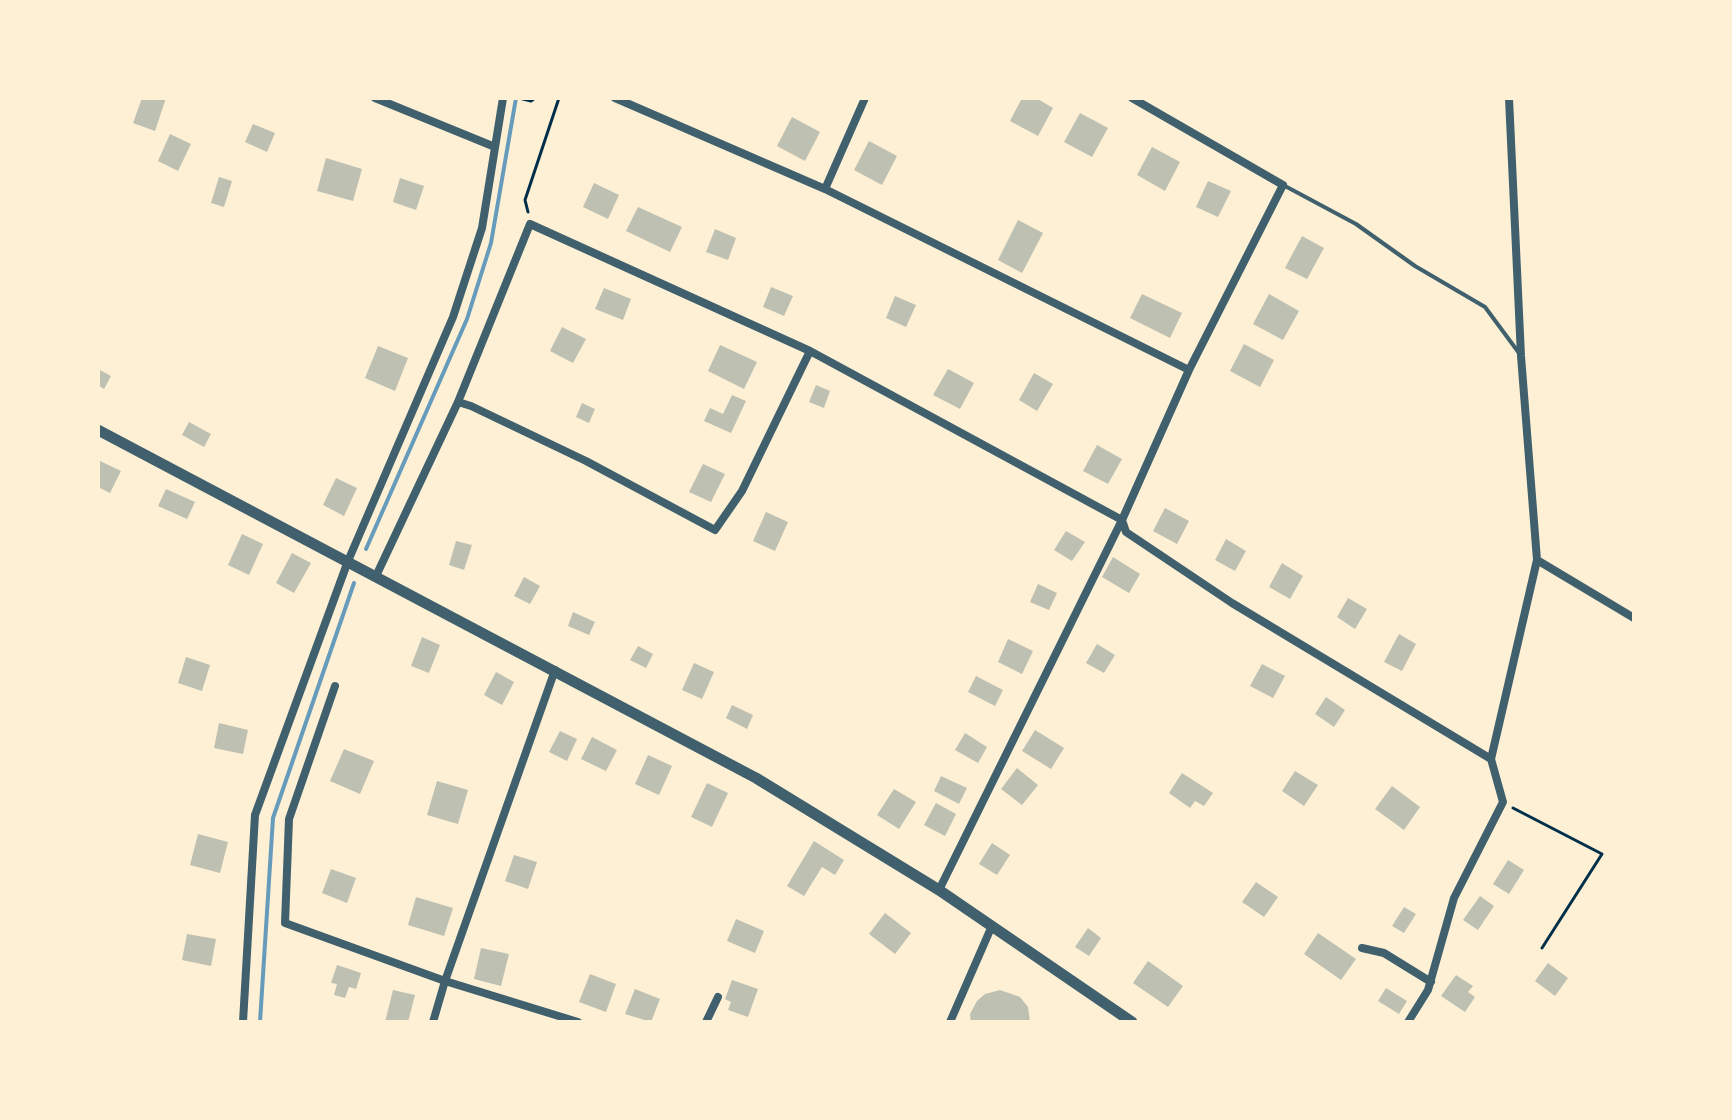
<!DOCTYPE html>
<style>
body{margin:0}
#map{position:relative;width:1732px;height:1120px;overflow:hidden;background:#fdf0d5;font-family:"PT Sans",sans-serif}
canvas{display:block}
.frame{position:absolute;inset:0;border:100px solid #fdf0d5;pointer-events:none}
</style>
<div id="map">
<canvas width="1732" height="1120"></canvas>
<div class="frame"></div>
</div>
<script>
const ctx = document.querySelector('canvas').getContext('2d');
ctx.lineJoin = 'round';
const poly = rows => new Path2D(rows.map(r => 'M' + r).join(''));
function trace(path, color, width, dash) { ctx.strokeStyle = color; ctx.lineWidth = width; ctx.lineCap = dash ? 'butt' : 'round'; ctx.setLineDash(dash || []); ctx.stroke(path); }
function paint(path, color) { ctx.fillStyle = color; ctx.fill(path, 'evenodd'); }
trace(poly([
 [366,549,467,319,491,243,516,98],
 [260,1022,273,818,354,583]
]), '#669bbc', 4);
paint(poly([
 [142,98,166,98,155,131,133,123],
 [1022,98,1036,98,1053,108,1038,136,1010,121],
 [1080,113,1108,128,1092,157,1064,142],
 [792,117,820,132,805,161,777,146],
 [253,124,275,133,267,152,245,142],
 [170,134,191,144,178,171,158,161],
 [869,141,897,156,882,185,854,170],
 [1152,147,1180,162,1165,191,1137,175],
 [326,158,362,169,353,201,317,191],
 [219,177,232,181,224,207,211,203],
 [400,178,424,186,416,210,393,202],
 [1208,181,1231,191,1218,217,1196,207],
 [594,183,619,195,608,219,583,207],
 [638,207,682,227,670,252,626,231],
 [1018,220,1043,233,1022,273,998,260],
 [715,229,736,238,728,260,706,252],
 [1302,236,1324,248,1307,279,1285,268],
 [771,287,793,296,784,316,763,307],
 [604,288,631,299,623,320,595,309],
 [1142,294,1182,313,1170,338,1130,318],
 [1269,294,1299,311,1283,340,1253,324],
 [895,296,916,305,906,327,886,318],
 [562,327,586,339,573,363,550,351],
 [1244,344,1274,360,1260,387,1230,371],
 [720,345,757,362,744,389,708,371],
 [378,346,408,358,395,391,365,378],
 [98,369,111,376,104,389,98,385],
 [948,369,974,383,960,409,933,395],
 [1034,373,1053,384,1037,411,1019,400],
 [816,385,830,391,824,408,809,402],
 [732,395,746,401,731,433,704,421,710,408,723,414],
 [582,403,595,409,589,423,576,417],
 [189,422,211,434,204,447,182,435],
 [1097,445,1122,459,1108,484,1083,471],
 [98,460,121,471,110,493,98,487],
 [703,464,725,474,711,502,689,492],
 [336,478,357,488,344,516,323,505],
 [166,489,195,502,187,519,158,506],
 [1165,508,1189,521,1177,544,1153,531],
 [766,512,788,522,775,551,753,541],
 [1066,531,1085,542,1072,561,1054,550],
 [242,534,263,544,249,575,228,565],
 [1226,539,1246,551,1235,571,1215,560],
 [456,541,472,545,464,570,449,565],
 [292,553,311,563,294,593,276,583],
 [1113,557,1140,574,1129,593,1102,577],
 [1282,563,1303,576,1290,599,1269,587],
 [524,577,540,586,530,604,514,596],
 [1038,584,1057,593,1049,610,1030,602],
 [1348,598,1367,609,1355,629,1337,617],
 [573,612,595,622,589,635,568,626],
 [1399,634,1416,644,1402,671,1384,662],
 [422,637,440,645,429,673,411,666],
 [1008,639,1033,651,1022,674,998,662],
 [1097,644,1115,655,1104,673,1086,663],
 [638,646,653,654,646,668,630,660],
 [186,657,210,665,202,691,178,683],
 [694,663,714,672,702,699,682,690],
 [1262,664,1285,676,1273,698,1250,686],
 [496,672,514,682,502,705,484,695],
 [976,676,1003,690,995,706,968,692],
 [1326,697,1345,710,1334,727,1315,714],
 [732,705,753,715,747,729,726,718],
 [219,723,248,730,243,754,214,748],
 [1035,730,1064,748,1051,769,1022,751],
 [560,731,577,739,567,761,549,752],
 [965,733,987,747,978,763,955,750],
 [592,737,617,750,606,771,581,759],
 [344,749,374,761,360,794,330,781],
 [648,755,672,766,659,795,635,784],
 [1017,768,1038,785,1022,805,1001,789],
 [1295,771,1318,785,1304,806,1282,791],
 [1182,773,1213,793,1204,806,1195,801,1190,808,1169,793],
 [941,776,967,788,959,804,934,791],
 [437,781,468,790,458,824,427,815],
 [707,783,728,793,712,827,691,817],
 [1392,786,1420,807,1404,830,1375,809],
 [894,789,916,802,899,829,877,815],
 [936,803,956,814,945,836,924,825],
 [198,834,228,842,220,873,190,865],
 [814,841,844,860,835,875,822,867,804,896,787,886],
 [992,843,1010,855,997,875,979,864],
 [514,855,537,862,528,889,505,881],
 [1508,860,1524,870,1509,894,1493,884],
 [331,869,356,878,347,903,322,893],
 [1256,882,1278,897,1264,917,1242,902],
 [1480,896,1494,906,1478,930,1463,920],
 [416,897,453,908,444,936,408,925],
 [1404,907,1416,914,1404,933,1392,926],
 [885,913,911,933,895,954,869,934],
 [736,919,764,931,755,953,727,941],
 [1088,928,1101,938,1089,956,1075,947],
 [1318,933,1356,959,1341,980,1304,954],
 [187,934,216,939,211,966,182,960],
 [481,948,509,954,501,986,474,979],
 [1148,961,1183,986,1168,1007,1133,983],
 [1548,963,1568,978,1555,996,1535,981],
 [337,965,361,973,356,989,349,987,345,998,334,995,337,984,331,983],
 [590,974,616,984,606,1012,579,1002],
 [1456,975,1473,986,1468,992,1475,997,1465,1012,1441,996],
 [732,980,758,989,748,1017,728,1010,731,1002,725,999],
 [1386,988,1407,1001,1399,1014,1378,1001],
 [635,989,660,999,651,1022,625,1014],
 [393,990,415,995,408,1022,385,1022],
 [1000,990,1020,997,1028,1007,1030,1022,971,1022,970,1014,977,1001,985,994]
]), '#bec0b2');
trace(poly([
 [519,98,531,101,535,98],
 [528,212,525,200,559,98],
 [1513,808,1602,854,1542,948]
]), '#003049', 3);
trace(poly([
 [1285,186,1356,224,1415,266,1485,307,1519,353]
]), '#3f606c', 4);
trace(poly([
 [375,98,495,147],
 [615,98,825,189,1189,370],
 [825,189,865,98],
 [458,402,471,406,586,461,715,530,742,491,810,351],
 [1537,560,1634,618],
 [376,576,458,402,530,224,810,351,1122,520,1126,532,1232,603,1491,759],
 [335,686,289,819,285,923,445,981,578,1022],
 [939,890,1122,520,1189,370,1283,185,1132,98],
 [1362,948,1384,953,1431,982],
 [243,1022,255,815,348,561,453,317,482,228,503,98],
 [433,1022,445,981,555,670],
 [706,1022,718,997],
 [950,1022,991,928],
 [1408,1022,1428,990,1454,898,1503,802,1491,759,1537,560,1521,356,1509,98]
]), '#3f606c', 8);
trace(poly([
 [98,430,756,778,939,890,1132,1022]
]), '#3f606c', 11);
</script>
